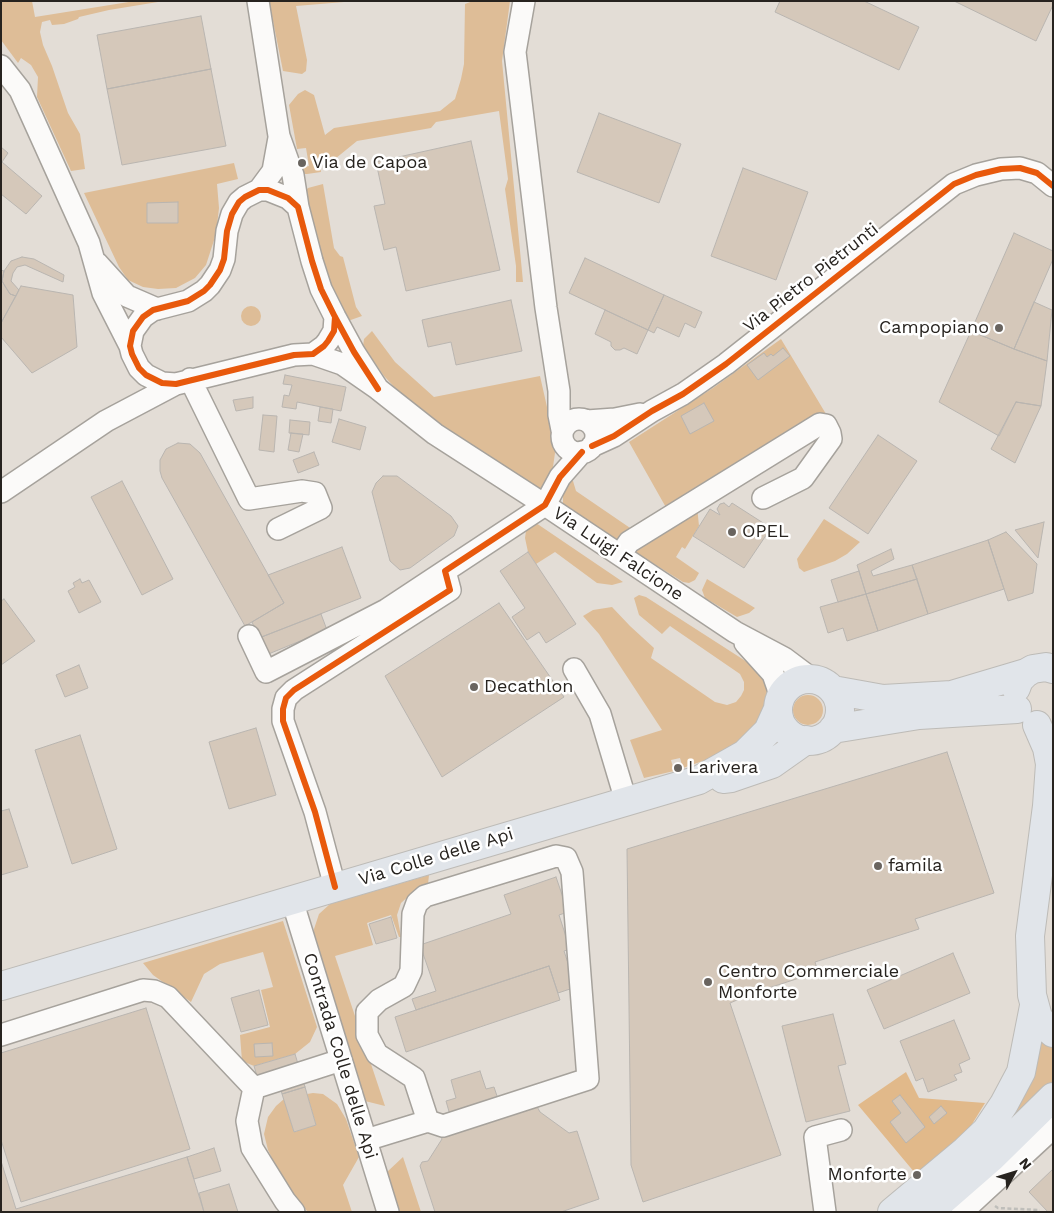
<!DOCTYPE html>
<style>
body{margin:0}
#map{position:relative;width:1054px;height:1213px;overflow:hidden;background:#e3ddd6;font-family:"Work Sans",sans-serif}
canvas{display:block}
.frame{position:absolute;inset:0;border:2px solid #27231f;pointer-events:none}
.north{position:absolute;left:989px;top:1148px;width:50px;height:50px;-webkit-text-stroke:4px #fff;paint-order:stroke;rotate:51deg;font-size:14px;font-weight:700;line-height:20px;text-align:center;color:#27231f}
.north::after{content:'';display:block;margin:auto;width:18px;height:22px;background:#27231f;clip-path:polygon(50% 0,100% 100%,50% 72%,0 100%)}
</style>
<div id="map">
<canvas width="1054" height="1213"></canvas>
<div class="frame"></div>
<div class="north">N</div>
</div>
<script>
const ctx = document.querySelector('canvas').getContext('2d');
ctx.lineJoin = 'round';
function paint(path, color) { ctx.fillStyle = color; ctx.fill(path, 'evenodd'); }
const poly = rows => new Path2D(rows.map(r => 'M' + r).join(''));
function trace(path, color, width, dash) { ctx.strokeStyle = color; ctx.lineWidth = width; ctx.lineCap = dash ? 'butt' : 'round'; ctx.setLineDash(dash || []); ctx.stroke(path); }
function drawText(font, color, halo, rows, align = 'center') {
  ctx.font = font + ' "Work Sans",sans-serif'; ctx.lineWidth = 5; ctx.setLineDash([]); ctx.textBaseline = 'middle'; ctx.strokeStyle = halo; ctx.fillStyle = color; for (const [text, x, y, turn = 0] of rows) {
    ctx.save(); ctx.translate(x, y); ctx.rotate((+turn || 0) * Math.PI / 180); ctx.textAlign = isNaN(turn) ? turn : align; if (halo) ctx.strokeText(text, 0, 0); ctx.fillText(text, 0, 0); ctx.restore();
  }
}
paint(poly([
 [1,1,32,1,35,17,135,1,164,1,109,10,79,17,78,19,64,24,52,25,50,20,42,22,40,32,43,45,52,66,68,113,80,134,85,169,71,171,37,97,38,77,31,65,21,58,18,63,1,40],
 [269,1,356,1,296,6,307,60,306,71,302,74,283,71],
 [473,1,510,1,502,61,523,282,516,282,516,266,505,189,508,179,499,111,436,122,431,128,357,141,330,163,329,154,319,154,321,172,307,174,302,174,301,168,309,166,306,148,297,149,289,105,298,94,305,90,314,95,325,135,334,128,440,111,455,99,461,79,464,64,465,4],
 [234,163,238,179,217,184,219,208,216,234,206,265,195,278,176,288,158,289,143,287,128,280,119,267,84,193],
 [323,184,334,248,340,256,343,257,356,307,362,316,345,322,327,287,304,193,308,188],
 '241 316a10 10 0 1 1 20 0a10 10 0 1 1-20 0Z',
 [372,331,395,362,434,397,540,376,554,438,555,453,552,474,542,491,434,421,399,392,384,376,363,346,364,339],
 [781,339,826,414,668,511,629,442,713,388],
 [569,478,573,481,576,491,636,532,618,541,563,506,563,493],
 [697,506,699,526,685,549,682,547,676,557,699,573,695,580,689,583,683,582,635,552,635,546],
 [824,519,860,542,847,554,835,561,804,572,799,568,797,559],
 [536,523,623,582,612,585,597,583,555,552,536,564,528,552,525,538,526,531],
 [707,579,755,608,749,613,737,617,705,598,702,590],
 [639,595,646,597,758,669,768,683,770,710,728,752,683,768,680,758,671,760,674,771,644,778,630,740,662,730,599,634,583,616,593,610,612,607,630,626,654,648,651,658,715,702,727,705,736,702,741,696,744,690,744,682,740,674,670,626,662,634,639,615,634,598],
 '793 710a15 15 0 1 1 30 0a15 15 0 1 1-30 0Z',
 [429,875,428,884,412,893,401,903,397,915,401,937,399,937,391,915,367,923,373,945,335,956,385,1106,365,1101,314,946,314,929,319,914,330,904],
 [283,921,317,1027,310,1042,295,1054,254,1066,242,1061,240,1035,270,1027,261,990,273,987,263,952,220,964,204,974,191,1002,153,975,143,963],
 [1038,1026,1053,1040,1053,1085,1000,1134],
 [313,1093,323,1094,337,1104,346,1119,359,1157,343,1185,352,1212,307,1211,291,1193,278,1171,268,1150,264,1134,268,1117,276,1106,284,1099,294,1132,316,1125,307,1094],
 [403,1157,421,1212,400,1212,387,1172]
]), '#debd97');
paint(poly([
 [906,1072,919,1098,985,1103,966,1134,920,1179,858,1105]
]), '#e1b98a');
const building = poly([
 [780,1,864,1,919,27,899,70,775,12,780,1],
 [954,1,1053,1,1053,5,1036,41,954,1],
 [201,16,211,69,107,89,97,35,201,16],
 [211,69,226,146,122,165,107,89,211,69],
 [599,113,681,144,659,203,577,172,599,113],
 [471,141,500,270,406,291,396,247,384,250,374,206,385,204,376,162,471,141],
 [1,147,8,153,2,162,42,196,26,214,1,194,1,147],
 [743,168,808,192,776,280,711,256,743,168],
 [178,202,178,223,147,223,147,203,178,202],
 [1014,233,1053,251,1053,259,1014,349,971,331,1014,233],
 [22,257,34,259,64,275,63,282,25,265,17,267,13,273,11,281,19,290,16,296,10,294,2,281,4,271,11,261,22,257],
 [585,258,664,295,648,330,569,293,585,258],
 [1,270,4,271,2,281,6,288,10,294,16,296,1,323,1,270],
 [21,286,73,295,77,347,32,373,1,337,1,323,21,286],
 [664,295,702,312,695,328,685,323,679,337,657,327,654,333,648,330,664,295],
 [511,300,522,351,456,365,451,342,428,347,422,320,511,300],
 [1034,302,1052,310,1047,361,1014,349,1034,302],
 [605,310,648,330,637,354,624,348,620,350,615,350,611,346,611,342,595,334,605,310],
 [971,331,1014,349,1047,361,1041,406,1016,402,999,436,939,402,971,331],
 [783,348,790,356,758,380,747,365,764,353,767,357,771,354,773,356,783,348],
 [285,375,346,387,341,411,297,402,296,409,282,407,284,395,289,396,292,385,283,384,285,375],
 [253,397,253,408,236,411,233,400,253,397],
 [1016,402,1041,406,1015,463,991,449,1016,402],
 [704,403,714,421,690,434,681,416,704,403],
 [320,407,333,409,331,423,318,421,320,407],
 [263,415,277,416,274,452,259,450,263,415],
 [339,419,366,427,360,450,332,442,339,419],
 [290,420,310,422,309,435,289,433,290,420],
 [291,433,303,434,299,452,288,450,291,433],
 [878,435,917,461,868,534,829,508,878,435],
 [178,443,190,444,200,453,284,603,245,626,162,478,160,471,160,460,166,449,178,443],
 [314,452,319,465,298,473,293,460,314,452],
 [383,476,397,476,451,516,458,526,454,536,410,568,400,570,390,561,372,492,376,483,383,476],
 [122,481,173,579,142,595,91,497,122,481],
 [724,503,729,507,732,503,771,528,744,568,693,536,710,509,720,515,717,509,720,504,724,503],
 [1044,522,1038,558,1015,530,1044,522],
 [1006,532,1037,564,1033,593,1008,601,988,540,1006,532],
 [988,540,1004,589,928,614,912,565,988,540],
 [342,547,361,598,259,638,252,622,284,603,268,575,342,547],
 [891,549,894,559,871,571,873,576,912,565,917,579,866,594,857,565,891,549],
 [528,552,576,624,546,643,539,632,527,640,512,617,525,608,500,571,528,552],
 [859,571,866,594,838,602,831,580,859,571],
 [80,579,82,583,89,580,101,602,79,613,68,591,75,587,73,583,80,579],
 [917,579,928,614,878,631,866,594,917,579],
 [866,594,878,631,847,641,843,628,828,633,820,607,866,594],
 [4,599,35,641,1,665,1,601,4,599],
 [499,603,564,697,442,777,385,676,499,603],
 [321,614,327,630,266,655,259,638,321,614],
 [79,665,88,688,65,697,56,675,79,665],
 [256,728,276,795,229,809,209,742,256,728],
 [80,735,117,849,72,864,35,750,80,735],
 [947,752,994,893,915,919,919,929,815,962,818,972,756,992,730,1003,781,1155,643,1202,631,1165,627,849,947,752],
 [9,809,28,867,1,875,1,811,9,809],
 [556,877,568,912,559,915,570,949,564,951,576,987,558,993,549,966,416,1010,412,999,436,991,420,945,511,914,504,895,556,877],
 [391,917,397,938,376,944,369,924,391,917],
 [953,953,970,993,884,1029,867,990,953,953],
 [549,966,560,1000,406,1052,395,1017,549,966],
 [259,990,268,1025,241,1032,231,998,259,990],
 [146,1008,190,1149,21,1202,1,1140,1,1053,146,1008],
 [833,1014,846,1064,838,1066,850,1111,806,1122,782,1026,833,1014],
 [954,1020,970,1059,959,1064,962,1072,954,1075,957,1080,928,1092,923,1078,916,1081,900,1041,954,1020],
 [272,1043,273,1056,255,1057,254,1044,272,1043],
 [295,1054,305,1087,282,1094,280,1087,262,1093,254,1066,295,1054],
 [480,1071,486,1089,494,1087,498,1099,450,1115,446,1101,456,1098,451,1080,480,1071],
 [305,1087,316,1125,294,1132,282,1094,305,1087],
 [900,1095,925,1127,906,1143,890,1122,901,1113,892,1101,900,1095],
 [534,1101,540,1112,569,1133,577,1131,599,1199,561,1212,435,1212,420,1166,422,1162,428,1161,442,1139,440,1135,534,1101],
 [941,1106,947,1113,934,1124,929,1117,941,1106],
 [214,1148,221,1171,194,1179,187,1157,214,1148],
 [187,1157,204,1212,1,1212,1,1161,16,1209,187,1157],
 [1053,1169,1053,1212,1048,1212,1029,1192,1053,1169],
 [229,1184,238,1212,204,1212,199,1193,229,1184]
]);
paint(building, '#d5c8ba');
trace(building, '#b9b5b0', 1);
const minor = poly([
 [258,1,279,136,293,175,298,207],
 [524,1,515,52,546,308,559,391,559,415,562,430],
 [1,66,20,90,89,243,103,293,130,346],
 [259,190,273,171,279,138],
 [97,263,127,296,157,309],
 [335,317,334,331,328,341,324,346,313,354,294,355,176,384,162,383,146,375,139,368,132,354,130,346,133,331,143,317,153,310,188,301,204,291,210,285,220,270,224,259,227,231,232,214,239,202,245,197,259,190,268,190,288,198,298,207,312,261,321,289,335,317,354,352,378,389],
 [313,354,342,364,378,389,435,434,545,505,735,632,784,658,812,679],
 [190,379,249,499,302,491,315,493,321,508,278,529],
 '562 436a17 17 0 1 1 34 0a17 17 0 1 1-34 0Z',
 [587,421,615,419,640,414],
 [592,446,614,436,652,411,683,394,726,364,954,184,976,175,1001,169,1020,168,1037,173,1053,186],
 [1,492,106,421,176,384],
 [620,555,629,542,820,424,826,425,830,433,831,439,803,478,763,498],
 [249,636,266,672,386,610,445,571],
 [745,643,773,674,781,697],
 [574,669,600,714,626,801],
 [335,887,315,812,283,721,283,709,286,698,294,690,450,590,445,571,545,505,560,477,582,452],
 [292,900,388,1212],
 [1,1035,143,990,154,991,168,997,254,1088,341,1060],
 [254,1088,247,1121,252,1148,285,1201,294,1212],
 [366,1140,428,1121,443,1126,588,1079,572,872,566,858,556,856,425,896,417,903,413,914,411,971,404,986,379,1000,367,1012,367,1035,377,1054,414,1078,428,1121],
 [825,1212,815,1137,841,1130],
 [962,1212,1053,1128]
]);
const major = poly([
 '778 710a31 31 0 1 1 62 0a31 31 0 1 1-62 0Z',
 [1016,688,1019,680,1026,673,1033,669,1046,667,1053,669],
 [833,690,883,699,952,695,1026,673],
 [1037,725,1047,748,1050,764,1047,806,1030,936,1032,995,1038,1017,1045,1026,1053,1033],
 [833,729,919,715,1017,709],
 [723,779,731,778,772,764,806,740],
 [1,986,699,780,745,754,768,731,778,709],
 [892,1212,965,1151,986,1131,1004,1104,1021,1072,1034,1006],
 [929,1212,991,1158,1053,1097]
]);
trace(minor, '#a6a29c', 24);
trace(major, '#bdbbb7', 30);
trace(poly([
 [995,1206,998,1208,1040,1210]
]), '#bfbeba', 2.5, [4, 2.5]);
trace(minor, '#fbfaf9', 21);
trace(major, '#e1e5ea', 28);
trace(poly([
 [335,317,334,331,328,341,324,346,313,354,294,355,176,384,162,383,146,375,139,368,132,354,130,346,133,331,143,317,153,310,188,301,204,291,210,285,220,270,224,259,227,231,232,214,239,202,245,197,259,190,268,190,288,198,298,207,312,261,321,289,335,317,354,352,378,389],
 [592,446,614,436,652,411,683,394,726,364,954,184,976,175,1001,169,1020,168,1037,173,1053,186],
 [335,887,315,812,283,721,283,709,286,698,294,690,450,590,445,571,545,505,560,477,582,452]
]), '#e8590c', 6);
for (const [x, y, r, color] of [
 [302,163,5,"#69645f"],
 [999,328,5,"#69645f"],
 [732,532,5,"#69645f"],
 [474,687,5,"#69645f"],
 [678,768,5,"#69645f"],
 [878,866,5,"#69645f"],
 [708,982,5,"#69645f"],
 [917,1175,5,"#69645f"]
]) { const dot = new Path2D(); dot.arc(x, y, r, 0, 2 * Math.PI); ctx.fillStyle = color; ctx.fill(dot); trace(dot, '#fff', 2); }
drawText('18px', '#27231f', '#fff', [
 ["Via de Capoa",312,163],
 ["Campopiano",989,328,"right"],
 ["OPEL",742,532],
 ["Decathlon",484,687],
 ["Larivera",688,768],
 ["famila",888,866],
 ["Centro Commerciale",718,972],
 ["Monforte",718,993],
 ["Monforte",907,1175,"right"]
], 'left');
drawText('18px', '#27231f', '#fff', [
 ["Via Pietro Pietrunti",811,278,-38],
 ["Via Luigi Falcione",618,554,34],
 ["Via Colle delle Api",436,857,-17],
 ["Contrada Colle delle Api",340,1056,73]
]);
</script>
